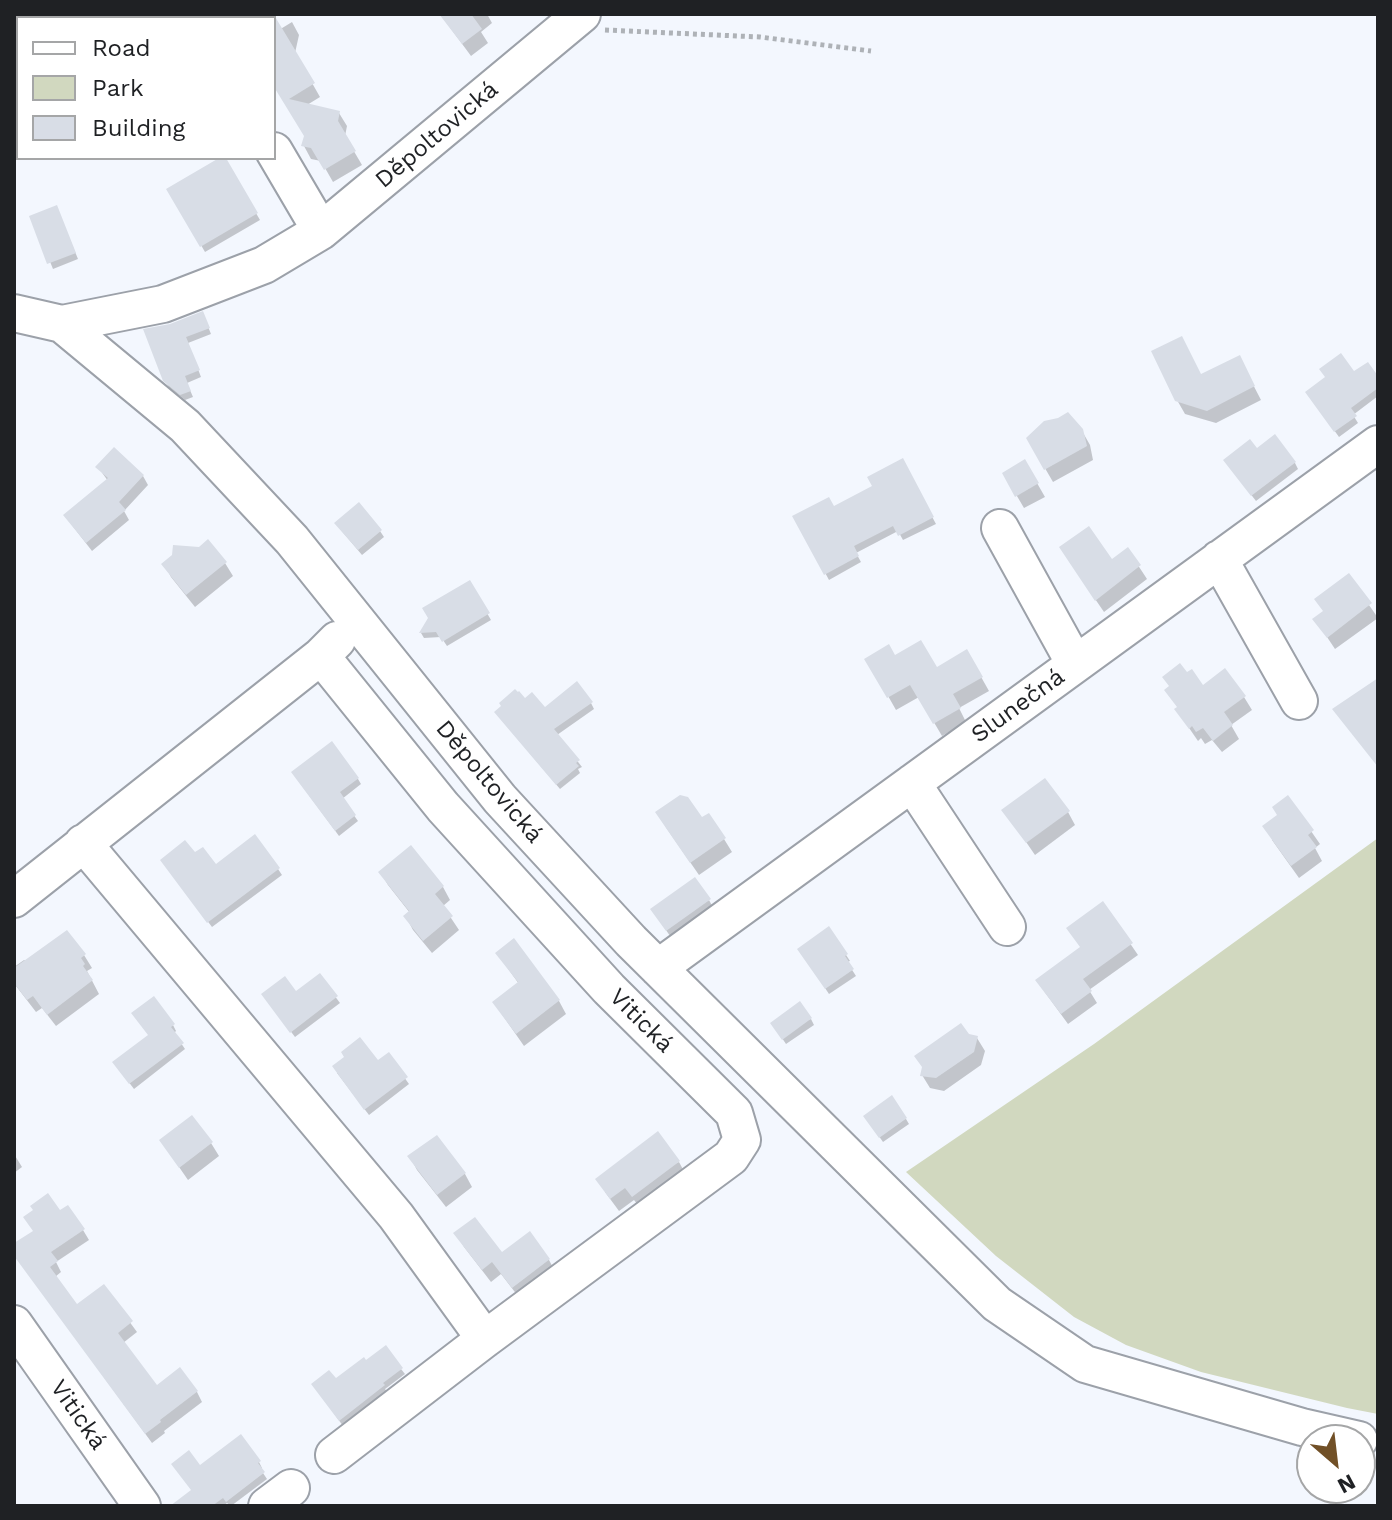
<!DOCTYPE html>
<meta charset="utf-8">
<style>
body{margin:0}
#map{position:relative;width:1392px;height:1520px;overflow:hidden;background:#f3f7fe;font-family:"Work Sans",sans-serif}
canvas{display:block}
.frame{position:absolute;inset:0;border:16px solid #1f2124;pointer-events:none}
.legend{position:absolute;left:16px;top:16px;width:260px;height:144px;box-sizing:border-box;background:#fff;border:2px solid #a5a6a7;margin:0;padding:10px 14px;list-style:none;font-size:24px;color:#1f2124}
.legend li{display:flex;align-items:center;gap:16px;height:40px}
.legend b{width:40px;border:2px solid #a5a6a7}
.north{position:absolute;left:1296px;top:1424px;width:80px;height:80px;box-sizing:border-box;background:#fff;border:2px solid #a5a6a7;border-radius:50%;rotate:152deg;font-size:22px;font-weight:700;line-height:32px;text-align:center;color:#1f2124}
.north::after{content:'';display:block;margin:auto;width:28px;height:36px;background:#715027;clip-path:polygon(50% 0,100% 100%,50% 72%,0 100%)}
</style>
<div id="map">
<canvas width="1392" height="1520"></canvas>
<div class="frame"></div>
<ul class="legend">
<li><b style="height:10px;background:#fff"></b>Road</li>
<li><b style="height:22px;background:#d1d8bf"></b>Park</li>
<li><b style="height:22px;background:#d8dde6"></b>Building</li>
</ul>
<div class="north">N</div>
</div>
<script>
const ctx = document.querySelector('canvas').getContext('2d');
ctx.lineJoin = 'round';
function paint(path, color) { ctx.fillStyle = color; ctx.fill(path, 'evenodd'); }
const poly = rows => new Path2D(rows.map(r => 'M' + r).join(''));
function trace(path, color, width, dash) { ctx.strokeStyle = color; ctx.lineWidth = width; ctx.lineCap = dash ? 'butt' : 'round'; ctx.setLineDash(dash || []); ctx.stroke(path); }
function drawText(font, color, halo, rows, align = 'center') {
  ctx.font = font + ' "Work Sans",sans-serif'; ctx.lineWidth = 8; ctx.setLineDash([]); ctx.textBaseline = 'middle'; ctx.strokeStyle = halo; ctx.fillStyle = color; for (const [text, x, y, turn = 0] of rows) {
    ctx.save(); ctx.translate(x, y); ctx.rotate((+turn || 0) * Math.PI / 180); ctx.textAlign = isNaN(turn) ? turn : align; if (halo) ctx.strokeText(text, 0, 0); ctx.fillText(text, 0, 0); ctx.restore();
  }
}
paint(poly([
 [1378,838,1378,1414,1347,1408,1201,1372,1126,1345,1074,1317,996,1256,906,1172,1094,1044]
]), '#d1d8bf');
paint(poly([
 [440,14,487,14,492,23,481,32,488,43,471,56],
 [292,22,299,35,295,53,320,97,307,105,339,113,347,126,345,136,362,165,333,182,321,161,311,159,304,146,306,136,274,83,274,33],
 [18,84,18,133,14,135,14,86],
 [224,158,260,220,205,252,169,190],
 [59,213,78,259,53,269,32,217],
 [205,319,211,334,188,343,201,377,187,383,193,397,185,400,169,387,165,380,145,331],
 [1246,371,1261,400,1216,423,1185,414,1177,400,1201,377],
 [1354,374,1378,379,1378,396,1353,415,1358,423,1339,437,1311,398],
 [1082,431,1090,445,1093,460,1053,482,1028,439],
 [1257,450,1295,463,1298,469,1256,501,1229,466],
 [902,461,936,524,903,540,898,531,856,553,861,562,829,580,795,517,833,509,875,487],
 [1025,462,1045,497,1024,508,1004,474],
 [98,467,143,476,148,485,124,511,129,520,92,551,71,524,108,481],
 [340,529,380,531,384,537,362,555],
 [1128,550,1147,579,1104,612,1069,561,1112,561],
 [225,563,233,576,195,607,171,577,164,564],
 [1349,576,1378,618,1335,649,1315,619,1324,613],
 [469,582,491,620,447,646,441,637,424,638,421,633,430,618],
 [967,652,989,691,959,708,966,722,942,736,919,697,896,710,867,659,895,658,936,669],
 [1203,687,1244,697,1252,710,1231,725,1239,739,1222,752,1212,740,1205,744,1201,738,1198,741,1176,709],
 [525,701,544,709,591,703,594,709,557,735,582,767,578,769,580,773,560,789,500,718],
 [297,779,358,779,361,784,342,799,358,821,339,836],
 [1288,798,1320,844,1315,848,1322,861,1299,878,1272,840,1279,816],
 [1004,810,1068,812,1075,825,1035,855],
 [702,820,724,839,732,852,699,875,665,826],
 [411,848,443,887,450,900,443,906,459,930,432,953,413,930,406,917,410,913,388,885,380,872],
 [194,855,215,867,278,869,282,875,212,927,166,866],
 [709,900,716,913,675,943,661,923],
 [1103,904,1138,955,1089,990,1097,1003,1068,1024,1044,991,1081,949],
 [829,929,850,961,847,962,856,976,829,994,803,955],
 [84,955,92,968,87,971,99,994,56,1026,42,1008,36,1012,16,986,14,983,14,967,24,960,27,961],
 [506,966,559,1001,566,1014,524,1046,494,1003,519,984],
 [319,975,340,1003,295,1037,267,1000,296,994],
 [811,1019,814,1025,786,1044,776,1029],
 [173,1025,176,1031,174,1033,185,1049,134,1089,118,1068,150,1036],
 [968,1036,977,1038,985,1051,981,1065,944,1091,930,1088,922,1075],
 [388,1055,409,1084,369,1115,337,1073,377,1063],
 [906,1119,909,1124,883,1142,869,1122],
 [161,1141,211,1143,219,1156,188,1180],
 [14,1154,22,1167,14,1173],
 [410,1157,465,1174,472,1187,446,1207,417,1170],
 [679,1162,686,1175,641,1209,634,1200,619,1211,605,1192],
 [60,1213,83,1230,89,1240,56,1262,61,1272,55,1277,77,1307,104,1287,137,1332,123,1343,157,1387,197,1392,202,1402,164,1431,165,1433,152,1443,14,1254,14,1246],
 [456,1234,502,1255,549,1260,556,1273,521,1300,501,1274,491,1282,464,1247],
 [401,1369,405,1374,385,1389,387,1392,343,1426,317,1390,336,1381],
 [240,1437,259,1462,262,1468,261,1470,267,1479,231,1506,227,1503,223,1506,187,1506,193,1491]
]), '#0003');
paint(poly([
 [439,14,471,14,482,29,462,44],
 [274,15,315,83,289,99,340,111,338,121,356,151,324,170,311,148,301,146,304,136,274,87],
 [219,158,226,158,258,213,200,247,166,189],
 [57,205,76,253,47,264,29,216],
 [203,311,210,328,186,337,200,370,185,376,191,391,180,395,163,381,143,329,170,324],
 [1182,336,1201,374,1240,355,1255,386,1207,411,1175,401,1151,351],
 [1341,353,1354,371,1368,362,1378,376,1378,388,1351,408,1357,416,1334,432,1305,392,1325,377,1319,369],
 [1068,412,1083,429,1087,446,1044,470,1026,438,1044,421,1058,418],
 [1275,434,1296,462,1251,496,1223,460,1250,439,1257,448],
 [114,447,144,475,119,502,126,510,86,543,63,515,108,478,95,467],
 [903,458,934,517,898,536,893,526,854,546,859,556,824,575,792,516,829,497,834,506,872,486,867,477],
 [1025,459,1039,483,1015,497,1002,473],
 [359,502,382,530,358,550,334,523],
 [1089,526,1112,559,1128,547,1141,565,1095,601,1059,547],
 [208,539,227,562,186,595,161,564,172,555,173,545,199,547],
 [1349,573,1372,603,1327,638,1312,619,1323,611,1314,599],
 [470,580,490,613,442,642,436,632,419,633,428,618,422,608],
 [921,640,937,667,967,649,983,677,953,694,961,708,933,724,910,685,887,698,864,659,889,644,895,655],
 [1180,663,1187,672,1192,669,1203,685,1225,668,1246,696,1224,712,1233,725,1213,741,1203,728,1196,732,1192,726,1189,729,1174,709,1177,707,1164,690,1169,686,1162,677],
 [1378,678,1378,767,1332,709],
 [577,681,593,702,554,729,580,760,576,763,579,766,556,785,494,712,501,706,499,703,515,689,518,692,519,691,525,698,532,692,545,707],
 [332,741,359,778,340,792,356,815,335,831,291,772],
 [1045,778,1070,811,1026,843,1001,810],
 [680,795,688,797,702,817,709,813,726,838,690,863,655,812],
 [1288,795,1314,830,1308,835,1317,847,1291,866,1262,826,1277,815,1272,807],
 [255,834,280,868,207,923,160,860,185,840,195,852,203,847,216,864],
 [411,845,444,886,435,894,453,916,423,941,403,916,409,911,378,872],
 [695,877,711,899,666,931,650,909],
 [1103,901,1133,943,1083,979,1092,991,1061,1014,1035,980,1080,947,1066,928],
 [829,926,848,954,845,956,854,969,825,989,797,949],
 [67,930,86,954,81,958,85,964,83,966,93,980,47,1015,33,996,27,1000,14,983,14,968],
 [514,938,560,1000,516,1034,492,1002,518,982,495,953],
 [320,973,338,996,290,1033,261,994,285,976,296,991],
 [154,996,175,1024,171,1027,184,1043,129,1084,112,1062,148,1035,131,1013],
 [800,1001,812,1018,782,1040,770,1023],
 [961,1023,969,1034,978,1036,974,1052,936,1078,920,1076,922,1067,914,1056],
 [360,1037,378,1060,389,1052,408,1077,364,1110,332,1066,344,1057,341,1052],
 [892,1095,907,1118,879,1138,863,1116],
 [192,1115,213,1142,179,1168,159,1140],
 [658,1131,680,1161,632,1197,625,1188,610,1199,595,1179],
 [437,1135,466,1173,437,1195,407,1156],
 [48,1193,60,1210,68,1205,85,1229,51,1252,58,1261,50,1267,77,1304,104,1284,133,1321,118,1333,157,1385,180,1367,198,1391,160,1420,161,1422,145,1434,14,1256,14,1243,33,1231,23,1217,33,1210,30,1206],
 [475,1217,502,1252,530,1231,550,1259,512,1288,492,1262,482,1270,453,1233],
 [386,1345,403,1368,383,1383,385,1385,339,1421,311,1384,329,1370,336,1378,364,1357,366,1360],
 [241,1434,261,1461,258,1463,265,1472,226,1502,223,1498,212,1506,170,1506,191,1490,171,1464,189,1450,200,1465]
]), '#d8dde6');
const minor = poly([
 [194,14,196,18],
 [274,151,321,231],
 [14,313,62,324,163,304,264,265,321,231,582,14],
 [62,324,185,426,292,540,500,799,631,941,997,1304,1085,1364,1302,1427,1359,1440],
 [1000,528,1075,664],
 [1219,559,1299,701],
 [912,783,1007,927],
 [83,843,396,1216,485,1339,731,1157,742,1140,734,1113,609,989,443,807,321,656],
 [14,899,321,656,337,640],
 [658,968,1378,444],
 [14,1324,142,1506],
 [334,1455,485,1339],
 [267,1506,291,1488]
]);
trace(minor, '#9ca1a9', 40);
trace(poly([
 [605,30,760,37,871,51]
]), '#aeb2b7', 5, [4, 4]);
trace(minor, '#fff', 36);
drawText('24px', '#1f2124', '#fff', [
 ["Děpoltovická",437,135,-40],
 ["Slunečná",1018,706,-36],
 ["Děpoltovická",489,782,50],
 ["Vitická",641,1021,45],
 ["Vitická",78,1415,55]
]);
</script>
